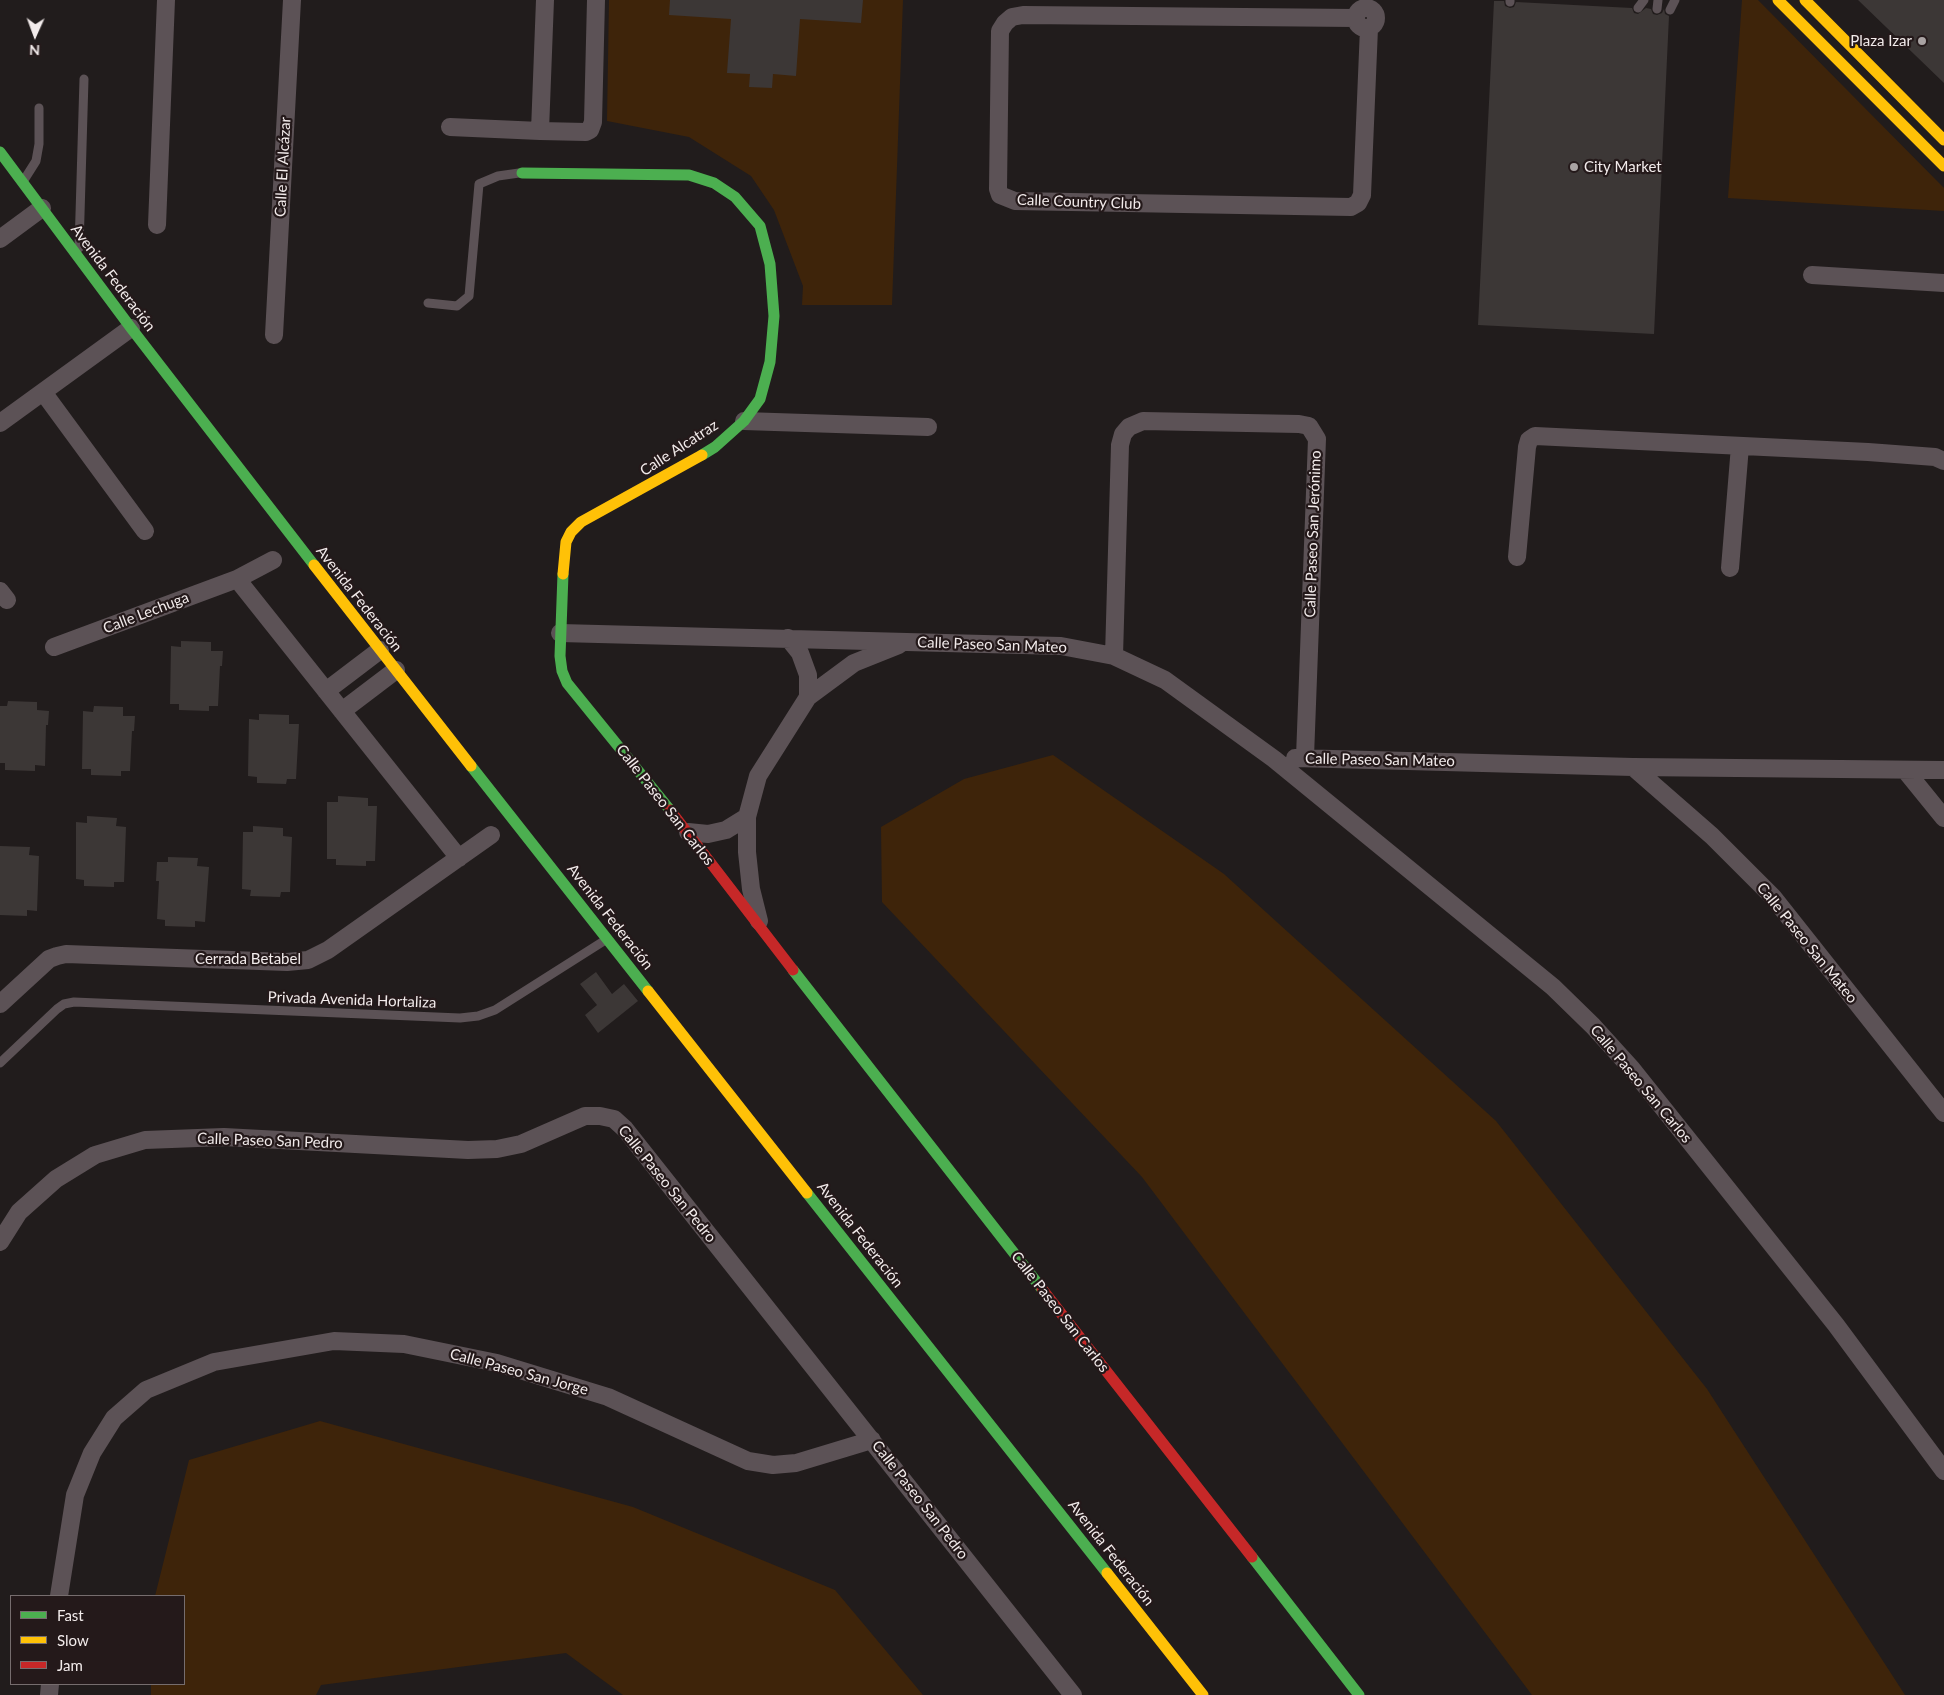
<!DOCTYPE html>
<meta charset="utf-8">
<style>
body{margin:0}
#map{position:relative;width:1944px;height:1695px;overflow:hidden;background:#211c1c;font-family:Lato,sans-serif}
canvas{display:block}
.legend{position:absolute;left:10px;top:1595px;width:175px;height:90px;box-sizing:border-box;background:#24191a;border:1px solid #766d6e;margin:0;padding:6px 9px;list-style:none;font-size:15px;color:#f2ebeb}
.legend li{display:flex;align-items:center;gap:10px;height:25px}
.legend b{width:25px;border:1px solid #766d6e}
.north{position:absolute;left:10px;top:10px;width:50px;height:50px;-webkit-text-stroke:4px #24191a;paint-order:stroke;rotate:182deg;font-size:14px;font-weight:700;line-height:20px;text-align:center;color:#f2ebeb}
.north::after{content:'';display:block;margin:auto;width:18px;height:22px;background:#f2ebeb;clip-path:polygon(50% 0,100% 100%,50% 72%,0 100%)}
</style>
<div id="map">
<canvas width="1944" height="1695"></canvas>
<ul class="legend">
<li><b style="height:6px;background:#4caf50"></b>Fast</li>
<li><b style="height:6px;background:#ffc107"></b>Slow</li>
<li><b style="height:6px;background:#c62828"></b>Jam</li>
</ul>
<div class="north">N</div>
</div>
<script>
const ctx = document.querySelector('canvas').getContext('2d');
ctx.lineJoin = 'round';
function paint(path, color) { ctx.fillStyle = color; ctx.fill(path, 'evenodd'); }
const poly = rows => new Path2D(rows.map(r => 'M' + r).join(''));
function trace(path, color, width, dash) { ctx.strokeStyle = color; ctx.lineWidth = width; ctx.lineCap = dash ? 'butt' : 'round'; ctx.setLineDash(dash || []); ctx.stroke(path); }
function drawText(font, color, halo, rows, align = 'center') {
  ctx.font = font + ' Lato,sans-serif'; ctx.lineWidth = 4.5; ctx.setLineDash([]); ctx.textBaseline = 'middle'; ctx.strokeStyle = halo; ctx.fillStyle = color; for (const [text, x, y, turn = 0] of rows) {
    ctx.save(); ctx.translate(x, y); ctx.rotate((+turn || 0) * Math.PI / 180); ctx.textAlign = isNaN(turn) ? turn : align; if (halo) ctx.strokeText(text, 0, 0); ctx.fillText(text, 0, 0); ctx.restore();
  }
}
paint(poly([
 [609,0,903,0,892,305,802,305,803,286,774,210,751,176,689,137,607,121],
 [1742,0,1758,0,1944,188,1944,211,1728,198],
 [1053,755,1224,874,1496,1121,1707,1389,1905,1695,1532,1695,1142,1177,882,902,881,827,964,779],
 [320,1421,633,1507,835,1590,923,1695,623,1695,566,1653,321,1685,316,1695,151,1695,151,1684,184,1684,184,1596,155,1596,189,1460]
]), '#3e240a');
paint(poly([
 [670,0,863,0,861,23,800,19,796,76,773,74,772,88,749,87,750,74,727,73,731,19,669,15],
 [1858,0,1944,0,1944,83],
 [1494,1,1504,1,1505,6,1510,8,1514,7,1516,2,1632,8,1634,13,1638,14,1646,8,1651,9,1653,14,1657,15,1662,13,1664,9,1665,14,1669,16,1654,334,1478,325],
 [181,641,211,642,211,651,223,651,222,666,220,666,218,706,209,706,209,711,179,710,179,704,170,704,171,646,181,647],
 [8,701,37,702,37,710,49,711,48,725,46,725,45,766,35,765,35,771,5,770,5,763,0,763,0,706,7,706],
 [94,706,123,707,123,716,135,716,134,731,132,731,130,771,121,771,121,776,91,775,91,769,82,769,83,711,93,712],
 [259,714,289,715,289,724,299,724,296,779,287,779,286,784,257,783,257,777,248,776,249,719,259,720],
 [338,796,368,798,368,806,377,806,375,861,366,861,366,866,336,865,336,859,327,859,327,802,338,802],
 [87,816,117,818,116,826,126,827,124,882,114,882,114,887,84,886,84,880,76,879,76,822,87,823],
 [253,826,283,828,283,836,292,837,290,892,281,892,280,897,250,896,251,890,242,889,243,832,253,832],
 [0,846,30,847,29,855,39,856,37,911,27,910,27,916,0,915],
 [168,857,198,858,197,866,209,867,205,922,195,921,195,927,165,926,165,920,157,919,159,881,156,881,157,862,168,862],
 [596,972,612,994,624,984,638,1001,598,1033,585,1015,597,1005,580,984]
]), '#3c3736');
trace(poly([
 [1510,2,1510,0],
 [1638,8,1644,0],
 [1657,9,1658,0],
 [1670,10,1675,0],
 [24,180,36,161,39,144,39,108],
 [79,248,84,79],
 [428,303,457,306,469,296,479,184,498,176,519,173],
 [0,1063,57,1009,64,1004,74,1002,460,1018,478,1016,495,1010,607,939]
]), '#5c5256', 9);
trace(poly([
 '1356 18a10 10 0 1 1 20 0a10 10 0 1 1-20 0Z',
 [1355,18,1023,15,1012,17,1005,23,1000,31,998,189,1000,195,1015,201,1351,207,1358,203,1362,195,1369,28],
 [450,127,540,131,586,132,590,130,593,122,596,0],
 [540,131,545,0],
 [157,225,166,0],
 [0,239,42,208],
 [1812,275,1944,283],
 [274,335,292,0],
 [43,392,145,531],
 [744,421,928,427],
 [0,423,131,328],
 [1517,557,1527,447,1529,440,1535,436,1868,452,1935,457,1944,461],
 [1730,568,1740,446],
 [237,579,459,858],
 [0,591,7,600],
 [560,633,1061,646,1114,656,1165,680,1274,759,1553,987,1593,1026,1632,1069,1836,1325,1944,1471],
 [788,638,800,653,808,675,808,697],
 [54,647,237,579,273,560],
 [1114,656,1120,445,1123,434,1129,427,1143,421,1299,424,1309,426,1317,439,1305,757],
 [326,691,380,650],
 [342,711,396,670],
 [1295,758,1633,767,1944,770],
 [1633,767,1712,836,1773,897,1944,1113],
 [1905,770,1944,818],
 [688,832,708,834,726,830,747,817],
 [759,921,751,889,747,852,747,817,758,776,808,697,854,663,899,645],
 [0,1004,49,959,57,956,66,954,287,962,308,960,328,950,491,835],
 [0,1242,19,1212,56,1179,95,1155,145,1140,224,1137,468,1150,497,1149,521,1144,585,1116,600,1116,614,1119,625,1129,1073,1695],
 [59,1596,75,1495,92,1453,114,1418,146,1390,214,1362,334,1341,404,1344,497,1363,608,1397,748,1461,773,1465,796,1463,872,1440],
 [49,1695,50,1684]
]), '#5c5256', 18);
trace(poly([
 [0,152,131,328,314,565],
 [522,173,689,175,714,183,735,197,760,226,770,264,774,316,770,362,760,399,744,421,715,447,702,455],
 [563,574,560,656,562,671,567,683,670,810],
 [471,766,648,991],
 [793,970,1042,1289],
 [807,1193,1107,1573],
 [1252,1557,1359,1695]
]), '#4caf50', 11);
trace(poly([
 [1778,0,1944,166],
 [1805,0,1944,140],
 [314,565,471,766],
 [563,574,566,542,571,532,581,522,702,455],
 [648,991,807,1193],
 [1107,1573,1203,1695]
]), '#ffc107', 11);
trace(poly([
 [670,810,793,970],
 [1042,1289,1252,1557]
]), '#c62828', 11);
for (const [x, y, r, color] of [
 [1922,41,5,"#a9a3a3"],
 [1574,167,5,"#a9a3a3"]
]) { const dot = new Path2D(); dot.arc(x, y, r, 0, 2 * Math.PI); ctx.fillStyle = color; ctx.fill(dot); trace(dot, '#24191a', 2); }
drawText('15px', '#f2ebeb', '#24191a', [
 ["Plaza Izar",1912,41],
 ["City Market",1584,167,"left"]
], 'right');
drawText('15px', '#f2ebeb', '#24191a', [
 ["Calle El Alcázar",283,167,-87],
 ["Calle Country Club",1079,202,2],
 ["Avenida Federación",113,278,53],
 ["Calle Alcatraz",679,448,-33],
 ["Calle Paseo San Jerónimo",1313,534,-88],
 ["Avenida Federación",359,599,52],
 ["Calle Lechuga",146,613,-21],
 ["Calle Paseo San Mateo",992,645,2],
 ["Calle Paseo San Mateo",1380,760,1],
 ["Calle Paseo San Carlos",665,805,52],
 ["Avenida Federación",610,917,52],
 ["Calle Paseo San Mateo",1807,943,51],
 ["Cerrada Betabel",248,959],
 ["Privada Avenida Hortaliza",352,1000,2],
 ["Calle Paseo San Carlos",1641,1084,50],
 ["Calle Paseo San Pedro",270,1141,2],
 ["Calle Paseo San Pedro",667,1184,51],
 ["Avenida Federación",860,1235,52],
 ["Calle Paseo San Carlos",1060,1312,52],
 ["Calle Paseo San Jorge",519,1372,15],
 ["Calle Paseo San Pedro",920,1500,52],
 ["Avenida Federación",1111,1553,52]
]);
</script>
